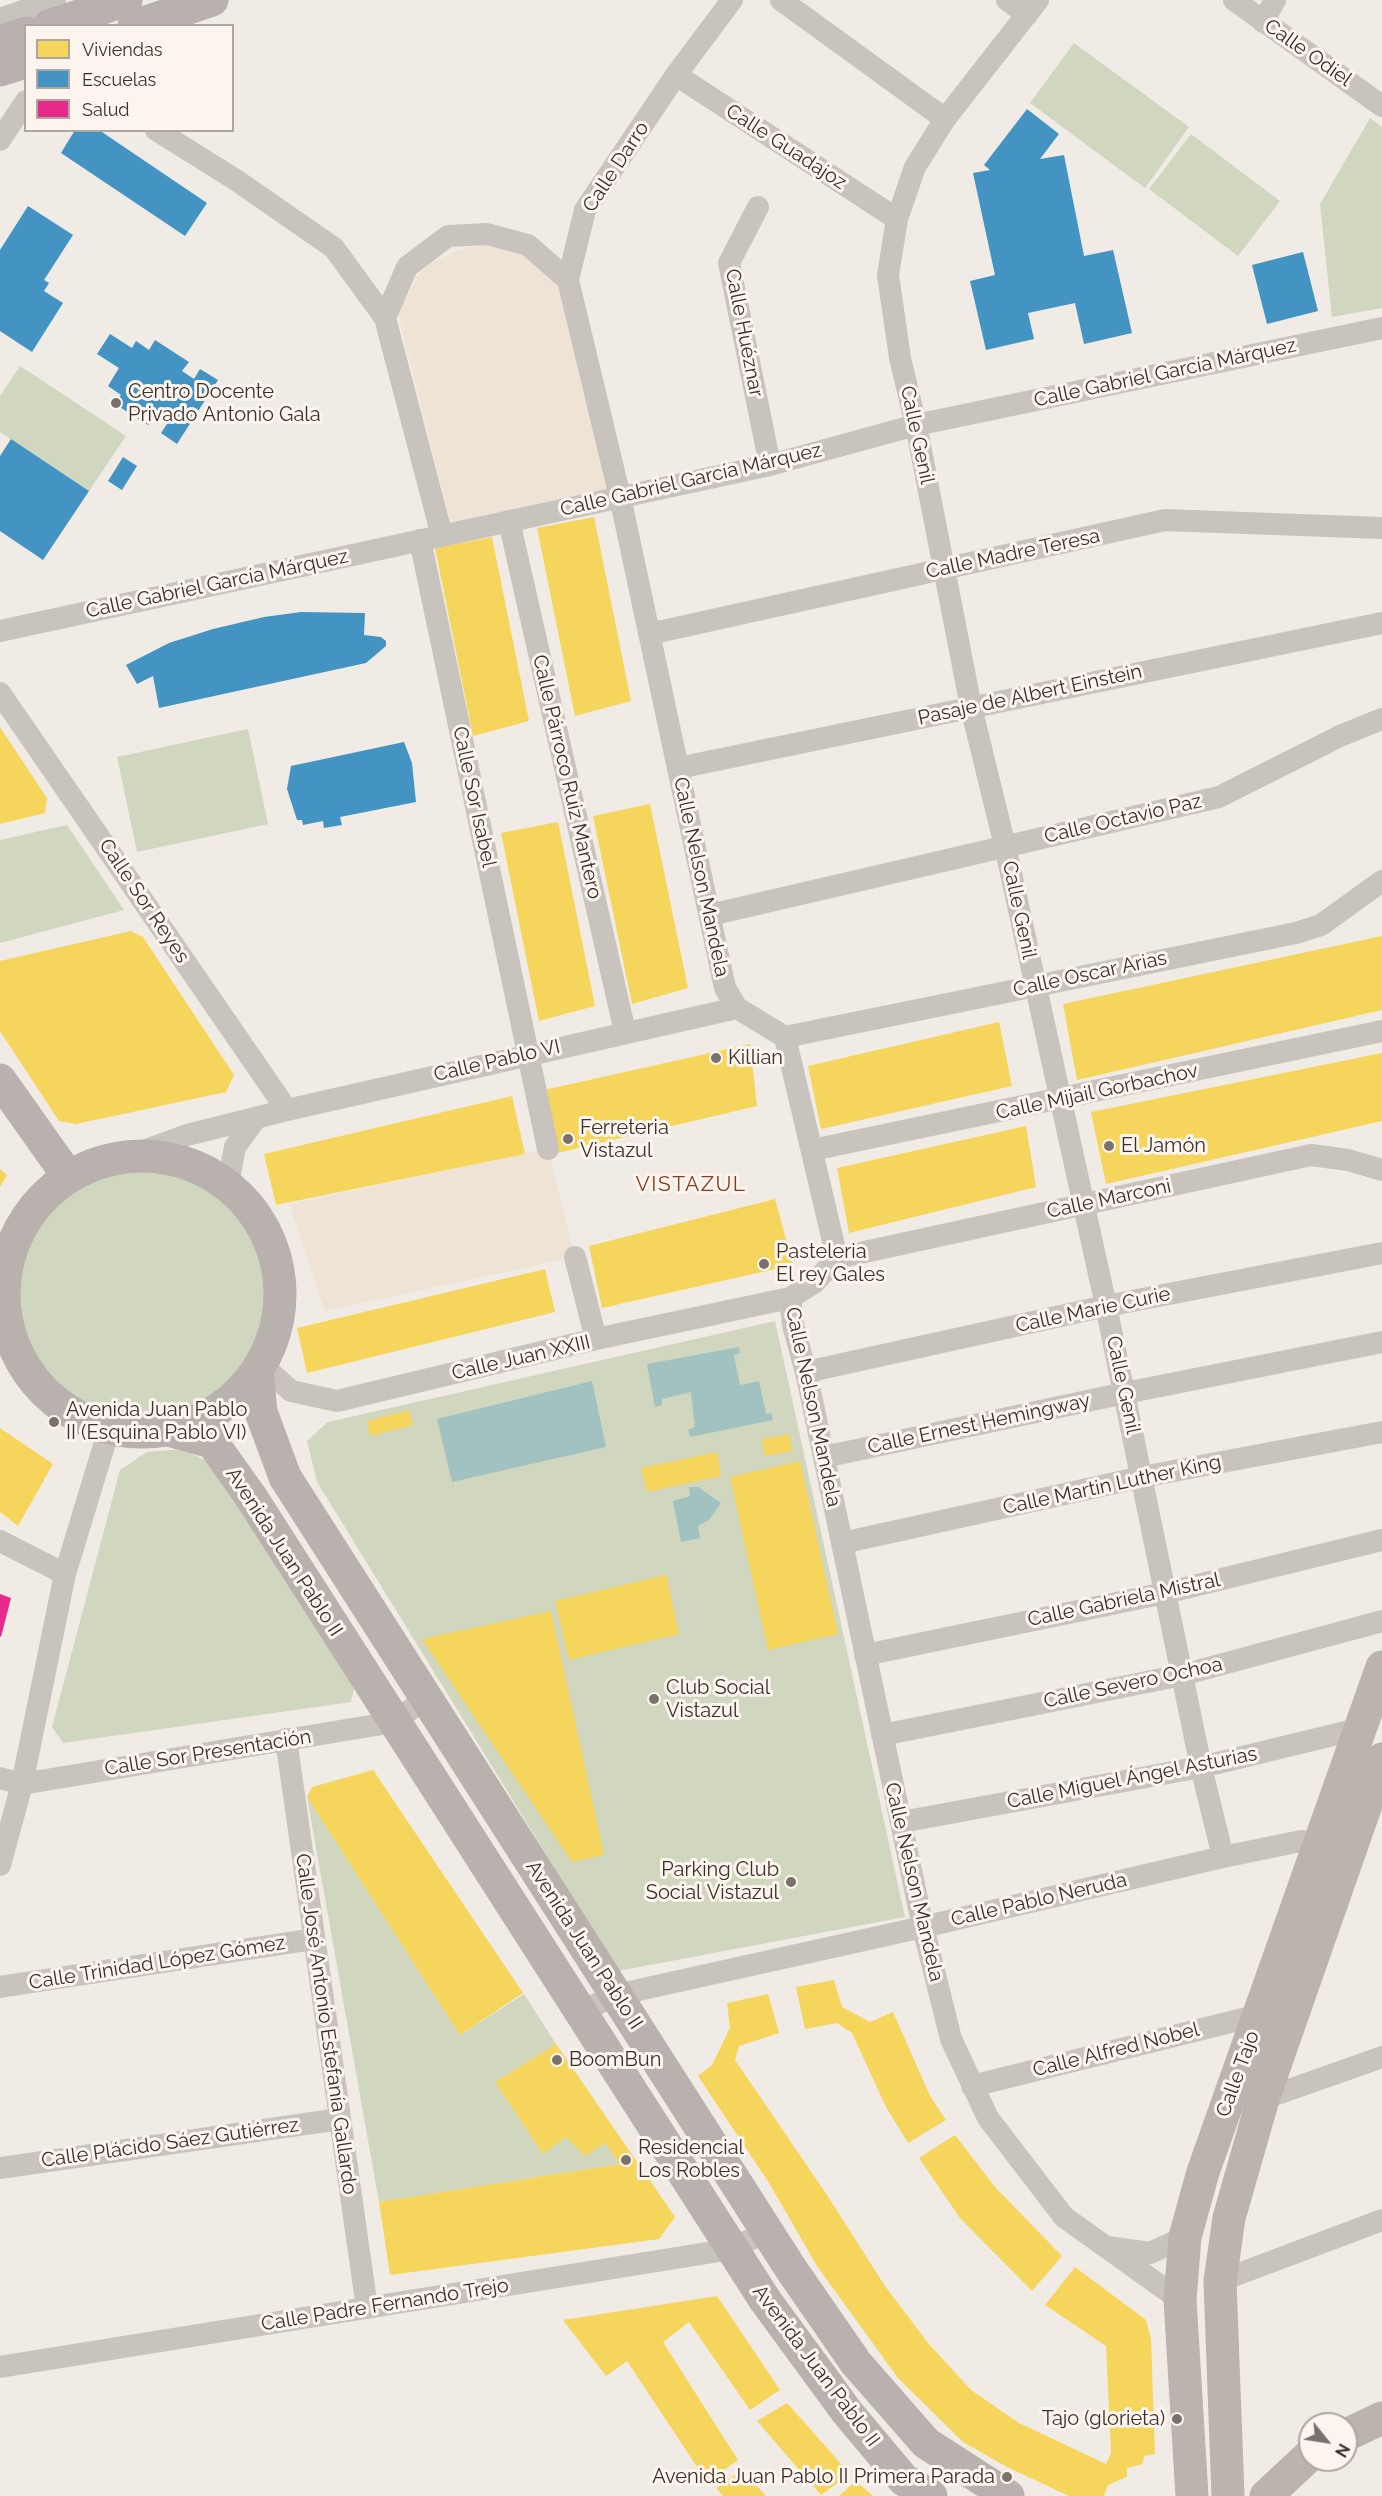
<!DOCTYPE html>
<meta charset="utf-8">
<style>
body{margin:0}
#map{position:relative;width:1382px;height:2496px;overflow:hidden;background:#f0ebe5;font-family:Raleway,sans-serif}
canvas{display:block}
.legend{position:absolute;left:24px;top:24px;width:210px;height:108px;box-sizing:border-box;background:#fbf5ee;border:2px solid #aea6a0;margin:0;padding:8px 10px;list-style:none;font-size:18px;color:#3b302b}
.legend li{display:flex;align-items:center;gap:12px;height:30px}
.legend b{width:30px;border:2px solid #aea6a0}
.north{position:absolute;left:1298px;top:2412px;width:60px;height:60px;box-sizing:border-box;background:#fbf5ee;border:2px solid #aea6a0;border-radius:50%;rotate:120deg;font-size:16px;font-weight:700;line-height:24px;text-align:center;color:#3b302b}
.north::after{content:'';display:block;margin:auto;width:21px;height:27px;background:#7a716c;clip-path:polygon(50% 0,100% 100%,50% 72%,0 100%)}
</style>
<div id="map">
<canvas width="1382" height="2496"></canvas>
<ul class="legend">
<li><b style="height:16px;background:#f6d55c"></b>Viviendas</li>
<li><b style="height:16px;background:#4393c3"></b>Escuelas</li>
<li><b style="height:16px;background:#e7298a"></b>Salud</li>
</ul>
<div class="north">N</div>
</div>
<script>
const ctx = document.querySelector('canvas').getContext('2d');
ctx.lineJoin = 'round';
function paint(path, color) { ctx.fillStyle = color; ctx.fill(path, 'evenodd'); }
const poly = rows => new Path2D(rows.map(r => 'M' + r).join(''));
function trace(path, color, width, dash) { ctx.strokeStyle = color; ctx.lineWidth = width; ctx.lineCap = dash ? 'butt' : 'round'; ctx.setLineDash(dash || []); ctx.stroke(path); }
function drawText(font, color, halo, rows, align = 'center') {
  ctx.font = font + ' Raleway,sans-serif'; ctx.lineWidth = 6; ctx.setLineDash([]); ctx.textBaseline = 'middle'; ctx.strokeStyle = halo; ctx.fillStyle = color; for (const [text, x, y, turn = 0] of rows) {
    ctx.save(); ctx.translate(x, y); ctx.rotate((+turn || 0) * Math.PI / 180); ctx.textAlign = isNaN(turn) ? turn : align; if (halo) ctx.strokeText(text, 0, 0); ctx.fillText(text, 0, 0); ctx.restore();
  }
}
paint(poly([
 [1074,43,1189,127,1145,188,1030,103],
 [1370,118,1382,127,1382,308,1332,317,1320,204],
 [1191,134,1280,201,1238,256,1149,189],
 [20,366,126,436,89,491,0,432,0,396],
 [248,729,268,824,137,852,117,757],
 [67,825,124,910,0,943,0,840],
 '4 1295a137 137 0 1 1 274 0a137 137 0 1 1-274 0Z',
 [775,1321,905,1917,618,1971,317,1482,307,1441,328,1422],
 [182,1449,205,1460,221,1476,355,1684,351,1702,63,1743,52,1727,120,1470,147,1452],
 [307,1797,460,2035,524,1994,556,2044,495,2082,543,2154,566,2137,605,2143,620,2164,379,2202]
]), '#d1d6bf');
paint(poly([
 [484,245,505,247,528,256,561,287,608,489,450,522,398,314,417,277,430,263,465,248],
 [548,1149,575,1257,325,1311,290,1204]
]), '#eee3d5');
paint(poly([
 [739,1347,740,1353,734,1355,740,1385,759,1381,766,1414,771,1413,773,1420,690,1437,688,1430,695,1427,691,1392,662,1399,662,1405,655,1407,647,1364],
 [592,1381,606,1447,452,1482,437,1419],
 [689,1487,698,1487,721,1503,709,1520,698,1526,700,1538,681,1542,673,1501,690,1496]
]), '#a1c2c1');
paint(poly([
 [594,517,631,701,575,716,537,528],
 [492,537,529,721,473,736,435,548],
 [0,727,47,798,45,813,0,824],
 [650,804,688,988,632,1004,593,816],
 [558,822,595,1006,539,1021,501,833],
 [131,931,143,937,234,1075,226,1092,76,1124,59,1121,0,1031,0,961],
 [1382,936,1382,1010,1077,1080,1063,1004],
 [999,1022,1012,1086,821,1129,808,1066],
 [750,1044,757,1106,557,1153,544,1090],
 [1382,1053,1382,1121,1106,1184,1091,1112],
 [512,1096,525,1154,276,1205,264,1154],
 [1026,1126,1036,1187,849,1233,837,1168],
 [0,1169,7,1175,0,1187],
 [775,1199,793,1265,602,1308,589,1246],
 [545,1269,555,1312,307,1373,297,1328],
 [409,1410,413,1425,370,1436,367,1421],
 [0,1428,53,1464,18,1526,0,1512],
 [789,1434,792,1451,765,1456,762,1439],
 [717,1452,721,1476,647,1492,641,1468],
 [800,1461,838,1634,768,1650,730,1477],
 [666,1575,679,1634,569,1660,555,1601],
 [551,1611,604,1855,572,1862,422,1639],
 [373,1770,523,1993,460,2035,307,1797,312,1787],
 [834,1980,842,2007,870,2022,893,2012,930,2096,946,2120,908,2143,886,2107,852,2033,837,2023,805,2029,796,1987],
 [768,1994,779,2033,739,2046,735,2060,827,2195,885,2286,928,2343,971,2390,1019,2423,1106,2464,1111,2453,1106,2346,1045,2305,1075,2267,1146,2320,1151,2339,1155,2454,1144,2456,1143,2464,1127,2468,1127,2477,1108,2485,1104,2496,1069,2496,1009,2468,963,2442,898,2378,817,2266,769,2183,698,2076,712,2065,730,2028,727,2003],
 [556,2044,675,2217,659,2239,390,2275,379,2202,620,2164,605,2143,585,2156,566,2137,543,2154,495,2082],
 [955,2135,995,2187,1062,2256,1032,2291,960,2218,919,2158],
 [717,2296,780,2390,750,2410,689,2322,663,2342,738,2460,707,2482,627,2361,606,2376,563,2320],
 [787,2403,850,2474,821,2495,757,2421],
 [742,2470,766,2496,723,2496,716,2488],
 [856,2481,873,2496,839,2496]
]), '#f6d55c');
paint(poly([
 [1027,109,1059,134,1040,159,1064,155,1084,256,1113,250,1132,333,1084,344,1075,303,1028,313,1034,339,986,350,970,281,995,275,973,173,990,170,984,165],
 [75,130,99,130,207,203,185,236,61,153],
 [28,206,73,235,44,280,49,283,44,291,63,303,32,352,0,331,0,250],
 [1303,252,1318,311,1267,324,1252,265],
 [110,334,132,348,136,341,149,350,155,340,189,362,182,371,194,379,200,369,218,380,177,444,161,433,167,424,154,416,148,425,115,404,121,395,108,386,119,368,97,354],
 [11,439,89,491,43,560,0,531,0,456],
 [123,457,137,466,122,490,108,481],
 [301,612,365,613,364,635,381,637,386,641,386,646,366,663,159,708,153,676,137,684,126,665,169,643,213,629,264,617],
 [404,742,412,763,416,802,340,817,342,825,324,828,323,821,303,825,302,820,297,820,287,789,291,766]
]), '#4393c3');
paint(poly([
 [0,1594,11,1598,1,1637,0,1636]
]), '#e7298a');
trace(poly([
 [781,0,945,119],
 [1007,0,1027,15],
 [1038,0,945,119,915,167,897,219,888,275,900,358,916,425,971,707,1005,846,1106,1306,1201,1767,1223,1857],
 [1234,0,1382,106],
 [0,19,55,0],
 [1263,22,1275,0],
 [676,75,897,219],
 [156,130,236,180,334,248,385,318,442,536],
 [0,140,26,101],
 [758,207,729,263,770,465],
 [385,318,407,267,448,236,487,234,528,245,568,280],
 [509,521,625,1032],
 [420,540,548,1149],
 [0,631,770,465,916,425,1382,328],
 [649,634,1165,520,1382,528],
 [0,693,287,1110],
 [678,768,1382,623],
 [710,915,1219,797,1340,736,1382,719],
 [785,1037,1296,933,1321,925,1382,881],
 [812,1150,1382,1031],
 [132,1155,187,1135,287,1110,737,1008],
 [228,1184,235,1147,257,1117],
 [575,1257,596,1339],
 [837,1258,1311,1155,1348,1160,1382,1170],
 [790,1298,793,1325,806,1372,923,1927,951,2039,988,2118,1064,2217,1180,2300],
 [261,1364,291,1391,337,1401,596,1339,790,1298,814,1283,837,1258,785,1037,737,1008,725,988,620,497,568,280,585,210,676,75,732,0],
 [806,1372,1106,1306,1382,1253],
 [824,1457,1125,1393,1382,1342],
 [0,1541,65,1574],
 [842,1543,1142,1477,1382,1432],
 [865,1655,1165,1593,1382,1540],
 [882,1735,1182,1675,1382,1621],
 [286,1739,367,2308],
 [0,1778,22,1784,394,1722,426,1698],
 [901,1822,1201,1767,1362,1728],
 [0,1865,22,1784,65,1574,109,1429],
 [0,1987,314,1939],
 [580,2012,616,1995,923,1927,1223,1857,1301,1841,1321,1844],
 [972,2086,1259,2015],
 [1263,2099,1382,2057],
 [0,2168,340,2119],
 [1107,2247,1150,2253,1185,2237],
 [1220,2281,1382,2220],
 [0,2367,732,2249,767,2231]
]), '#c9c3be', 22);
trace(poly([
 [1346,2435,1382,2418],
 [1192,2496,1180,2300,1185,2237,1203,2172,1382,1667],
 [1228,2496,1220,2281,1229,2218,1263,2099,1382,1759],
 [1266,2496,1310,2455]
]), '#bab3ae', 33);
trace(poly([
 [49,26,126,0],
 [134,26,212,0],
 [0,42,26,33],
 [0,70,26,62],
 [0,1080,68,1176],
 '4 1294a138 138 0 1 1 276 0a138 138 0 1 1-276 0Z',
 [257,1370,261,1412,285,1477,791,2269,856,2363,926,2443,1008,2496],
 [169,1430,212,1442,251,1497,765,2300,847,2412,904,2480,931,2496]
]), '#b8b1ad', 33);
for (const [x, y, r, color] of [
 [116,403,6,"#7a716c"],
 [716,1058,6,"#7a716c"],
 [568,1139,6,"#7a716c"],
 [1109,1146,6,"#7a716c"],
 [764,1264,6,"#7a716c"],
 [54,1422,6,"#7a716c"],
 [654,1699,6,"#7a716c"],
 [791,1882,6,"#7a716c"],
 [557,2060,6,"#7a716c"],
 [626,2160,6,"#7a716c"],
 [1177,2419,6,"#7a716c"],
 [1007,2477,6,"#7a716c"]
]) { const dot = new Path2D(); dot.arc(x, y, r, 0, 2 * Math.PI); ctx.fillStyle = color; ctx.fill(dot); trace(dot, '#fbf5ee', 2); }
drawText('20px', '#3b302b', '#fbf5ee', [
 ["Calle Odiel",1308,53,35],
 ["Calle Guadajoz",786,147,33],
 ["Calle Darro",616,167,-57],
 ["Calle Huéznar",744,333,79],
 ["Calle Gabriel García Márquez",1165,373,-12],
 ["Calle Genil",917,435,78],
 ["Calle Gabriel García Márquez",691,480,-13],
 ["Calle Madre Teresa",1013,554,-12],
 ["Calle Gabriel García Márquez",217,584,-12],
 ["Pasaje de Albert Einstein",1030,695,-12],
 ["Calle Párroco Ruiz Mantero",567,777,77],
 ["Calle Sor Isabel",474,797,78],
 ["Calle Octavio Paz",1123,819,-13],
 ["Calle Nelson Mandela",701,877,78],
 ["Calle Sor Reyes",144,901,56],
 ["Calle Genil",1019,910,78],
 ["Calle Oscar Arias",1090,974,-12],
 ["Calle Pablo VI",497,1061,-13],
 ["Calle Mijail Gorbachov",1097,1092,-12],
 ["Calle Marconi",1109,1199,-12],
 ["Calle Marie Curie",1093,1310,-12],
 ["Calle Juan XXIII",521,1358,-13],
 ["Calle Genil",1123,1385,78],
 ["Calle Nelson Mandela",813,1407,78],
 ["Calle Ernest Hemingway",979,1424,-12],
 ["Calle Martin Luther King",1112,1485,-12],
 ["Avenida Juan Pablo II",284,1552,57],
 ["Calle Gabriela Mistral",1124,1600,-12],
 ["Calle Severo Ochoa",1133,1683,-12],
 ["Calle Sor Presentación",208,1753,-9],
 ["Calle Miguel Ángel Asturias",1132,1778,-11],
 ["Calle Nelson Mandela",914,1882,77],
 ["Calle Pablo Neruda",1039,1900,-13],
 ["Avenida Juan Pablo II",584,1945,57],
 ["Calle Trinidad López Gómez",157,1963,-9],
 ["Calle José Antonio Estefanía Gallardo",326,2024,82],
 ["Calle Alfred Nobel",1116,2050,-14],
 ["Calle Tajo",1238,2074,-70],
 ["Calle Plácido Sáez Gutiérrez",170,2143,-8],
 ["Calle Padre Fernando Trejo",385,2305,-9],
 ["Avenida Juan Pablo II",816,2366,53]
]);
drawText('20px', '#3b302b', '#fbf5ee', [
 ["Centro Docente",128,392],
 ["Privado Antonio Gala",128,415],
 ["Killian",728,1058],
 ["Ferreteria",580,1128],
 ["Vistazul",580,1151],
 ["El Jamón",1121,1146],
 ["Pasteleria",776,1252],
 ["El rey Gales",776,1275],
 ["Avenida Juan Pablo",66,1410],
 ["II (Esquina Pablo VI)",66,1433],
 ["Club Social",666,1688],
 ["Vistazul",666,1711],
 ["Parking Club",779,1870,"right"],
 ["Social Vistazul",779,1893,"right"],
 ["BoomBun",569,2060],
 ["Residencial",638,2148],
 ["Los Robles",638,2171],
 ["Tajo (glorieta)",1165,2419,"right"],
 ["Avenida Juan Pablo II Primera Parada",995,2477,"right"]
], 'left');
ctx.letterSpacing = '1.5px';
drawText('21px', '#8c3b22', '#fbf5ee', [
 ["VISTAZUL",691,1185]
]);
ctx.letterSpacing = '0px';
</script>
